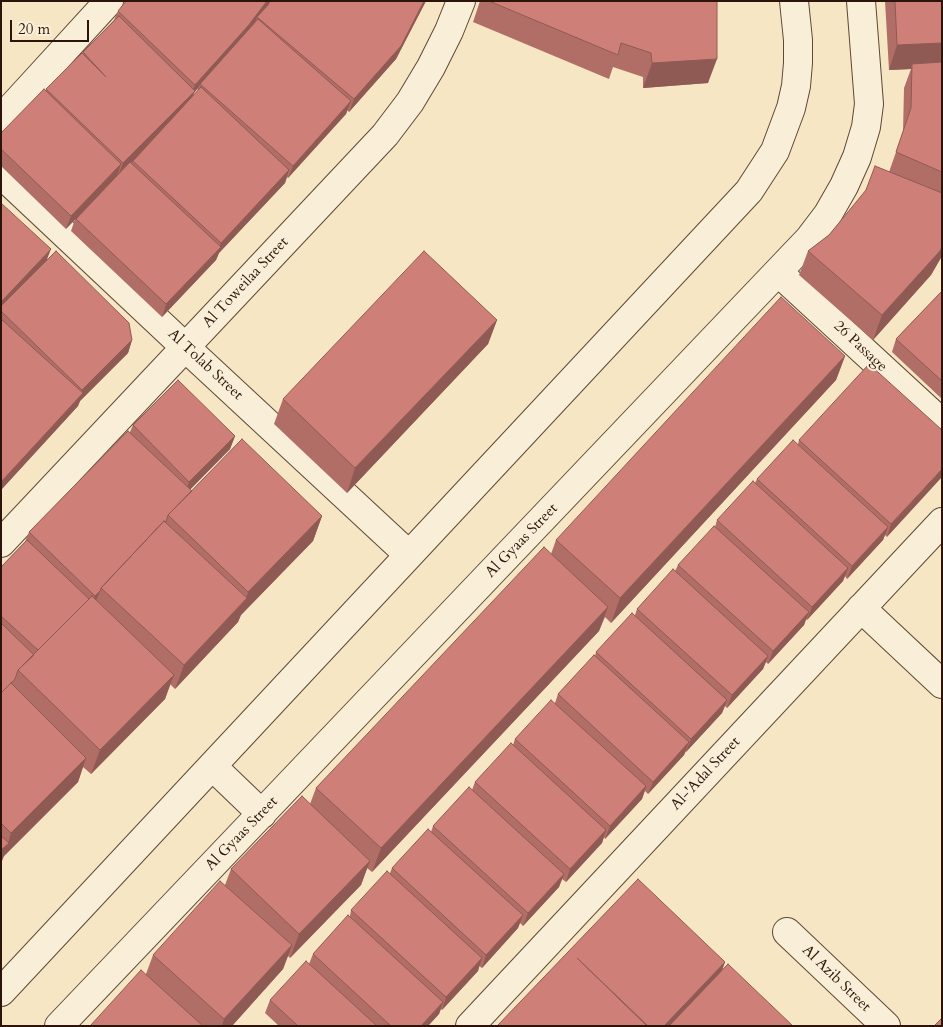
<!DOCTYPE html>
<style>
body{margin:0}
#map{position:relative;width:943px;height:1027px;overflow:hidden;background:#f6e6c4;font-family:Cardo,serif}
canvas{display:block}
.frame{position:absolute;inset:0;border:2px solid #2c140a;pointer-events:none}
.scale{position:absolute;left:10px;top:20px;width:79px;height:22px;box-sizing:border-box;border:2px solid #2c140a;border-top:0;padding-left:6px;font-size:15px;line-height:18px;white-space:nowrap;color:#2c140a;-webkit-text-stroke:4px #f9efd9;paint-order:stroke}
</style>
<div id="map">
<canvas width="943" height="1027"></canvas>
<div class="frame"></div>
<div class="scale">20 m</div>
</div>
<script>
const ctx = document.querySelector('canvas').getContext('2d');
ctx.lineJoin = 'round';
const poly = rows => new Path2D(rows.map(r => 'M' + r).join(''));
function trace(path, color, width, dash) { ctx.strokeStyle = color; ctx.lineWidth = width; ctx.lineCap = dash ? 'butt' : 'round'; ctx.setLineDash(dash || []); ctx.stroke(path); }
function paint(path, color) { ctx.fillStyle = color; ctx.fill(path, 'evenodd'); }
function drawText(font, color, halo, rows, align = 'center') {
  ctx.font = font + ' Cardo,serif'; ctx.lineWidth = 4; ctx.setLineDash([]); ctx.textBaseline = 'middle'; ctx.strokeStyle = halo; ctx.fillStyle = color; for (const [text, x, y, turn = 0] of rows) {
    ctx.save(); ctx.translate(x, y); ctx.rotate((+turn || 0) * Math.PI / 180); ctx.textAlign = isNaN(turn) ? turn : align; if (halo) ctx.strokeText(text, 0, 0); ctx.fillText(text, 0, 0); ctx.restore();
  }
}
const minor = poly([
 [1,119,109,1],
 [1,174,185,347,409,555],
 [778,272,942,423],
 [1,543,385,135,410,102,431,67,449,31,461,1],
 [861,608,942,684],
 [212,766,262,814],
 [787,932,886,1026],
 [1,992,749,191,775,151,791,108,796,86,798,63,798,40,794,1],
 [59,1026,809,239,828,214,844,186,857,157,866,127,869,104,861,1],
 [470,1026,942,522]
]);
trace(minor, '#5e4838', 30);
trace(minor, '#f9efd9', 28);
paint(poly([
 [270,1,426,1,396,59,349,112,347,110,346,114,288,178,287,177,285,183,219,253,216,260,162,317,71,231,75,219,66,229,1,166,1,133,45,91,46,89,82,53,114,20,118,11],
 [198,88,197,92,193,96,194,93],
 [480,1,717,1,708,83,643,88,643,77,613,67,609,79,473,22],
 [885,1,942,1,942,256,931,275,873,340,799,275,808,251,829,235,889,172,903,132,904,88,911,69,889,70],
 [1,203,47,260,132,340,128,353,80,401,78,406,1,490],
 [942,291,942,399,892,352,896,339],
 [497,320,488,344,347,493,274,424,283,399],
 [845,356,836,380,611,623,605,617,599,631,372,872,367,868,361,885,290,958,288,956,283,969,232,1026,90,1026,146,974,153,955,225,885,231,869,310,804,316,788,551,554,556,540],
 [133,425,235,436,230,449,190,489,192,491,322,516,313,541,241,615,238,622,175,689,170,684,165,699,91,774,83,767,78,782,4,856,1,863,1,567,25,542,29,532,130,432],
 [942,430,887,537,885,535,883,540,847,579,845,576,843,581,807,620,806,619,804,625,768,664,766,662,763,669,727,708,725,706,722,713,686,752,686,751,684,755,648,794,645,791,642,799,605,839,604,837,602,843,566,882,562,879,559,887,523,926,520,923,518,928,482,968,479,966,478,971,442,1010,441,1009,439,1014,428,1026,279,1026,265,1013,270,1000,309,964,313,954,350,916,351,910,390,873,392,868,431,832,433,826,472,790,475,782,513,745,515,739,555,703,558,694,595,656,596,652,635,615,637,609,675,571,678,565,715,527,717,520,755,483,757,479,798,444,799,440],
 [725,962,722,971,793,1026,497,1026]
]), '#b16e67');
paint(poly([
 [267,1,270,1,263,14,257,17,254,26,200,84,198,88,194,93,190,104,118,176,123,163,191,94,195,85],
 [424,1,426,1,396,59,349,112,354,99],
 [942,43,942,67,912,64,911,69,889,70,897,45],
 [717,59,708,83,643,88,652,63],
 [351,101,346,114,288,178,293,166],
 [121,164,117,177,66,229,71,216],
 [289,170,285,183,219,253,216,260,162,317,166,304,218,250,221,243],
 [942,247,942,256,931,275,873,340,882,315],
 [51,249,46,262,1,310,1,302],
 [497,320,488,344,347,493,355,468],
 [132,340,128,353,80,401,78,406,1,490,1,482,80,396,82,390],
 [845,356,836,380,611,623,620,598],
 [235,436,230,449,185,495,189,482],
 [942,469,942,477,887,537,891,524],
 [322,516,313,541,241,615,238,622,175,689,184,665,246,599,248,592],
 [888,527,883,540,847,579,852,566],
 [848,568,843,581,807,620,812,607],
 [100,591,95,603,90,609,95,596],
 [608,607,599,631,372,872,381,848],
 [809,612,804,625,768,664,773,651],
 [768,656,763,669,727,708,732,695],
 [174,675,165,699,91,774,100,750],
 [727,700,722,713,686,752,691,739],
 [689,742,684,755,648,794,653,782],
 [86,758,78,782,4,856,1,863,1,850,8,844,11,833],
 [646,786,642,799,605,839,610,826],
 [606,830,602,843,566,882,570,869],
 [370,861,361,885,290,958,299,934],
 [564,874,559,887,523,926,528,913],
 [523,915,518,928,482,968,486,955],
 [292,945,283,969,232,1026,222,1026,224,1019],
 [482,958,478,971,442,1010,446,997],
 [725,962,720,975,671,1026,664,1026],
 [443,1002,439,1014,428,1026,421,1026]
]), '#905a54');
const building = poly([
 [126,1,267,1,248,26,195,85,118,11,126,1],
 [270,1,424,1,401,46,354,99,257,17,268,5,270,1],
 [489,1,717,1,717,59,652,63,651,53,621,43,618,55,489,1],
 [895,1,942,1,942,43,897,45,895,1],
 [119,16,195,91,123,163,46,89,82,53,106,77,83,52,119,16],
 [258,19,351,101,293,166,200,84,258,19],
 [942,62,942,172,896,152,911,108,912,64,942,62],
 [201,87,289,170,221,243,133,161,201,87],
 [44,89,121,164,71,216,1,149,1,133,44,89],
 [130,162,221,247,166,304,76,219,130,162],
 [875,166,942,193,942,247,940,251,882,315,808,251,829,235,866,190,875,166],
 [1,203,51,249,1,302,1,203],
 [56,251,129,323,132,340,82,390,1,311,1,306,56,251],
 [424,251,497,320,355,468,283,399,424,251],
 [942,291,942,381,896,339,942,291],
 [781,297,845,356,620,598,556,540,781,297],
 [1,319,83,393,1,482,1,319],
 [869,364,942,430,942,469,891,524,799,440,869,364],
 [178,380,235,436,189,482,133,425,178,380],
 [128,431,192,491,168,515,166,522,164,521,101,588,100,591,95,596,29,532,128,431],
 [242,439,322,516,248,592,168,515,242,439],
 [793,440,888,527,852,566,757,479,793,440],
 [753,481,848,568,812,607,717,520,753,481],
 [164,521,247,598,184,665,101,588,164,521],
 [714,526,809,612,773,651,678,565,714,526],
 [27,540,89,599,38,650,1,616,1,567,27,540],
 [544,547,608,607,381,848,316,788,544,547],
 [673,569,768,656,732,695,637,609,673,569],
 [92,596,174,675,100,750,18,670,92,596],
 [632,613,727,700,691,739,596,652,632,613],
 [1,623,34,655,18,670,15,679,1,693,1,623],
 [594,655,689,742,653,782,558,694,594,655],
 [11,683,86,758,11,833,1,823,1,693,11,683],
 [551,700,646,786,610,826,515,739,551,700],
 [511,743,606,830,570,869,475,782,511,743],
 [469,787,564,874,528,913,433,826,469,787],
 [302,796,370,861,299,934,231,869,302,796],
 [428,829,523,915,486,955,392,868,428,829],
 [1,836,9,843,1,850,1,836],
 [387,871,482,958,446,997,351,910,387,871],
 [638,879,725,962,664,1026,648,1026,577,958,647,1026,497,1026,638,879],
 [220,881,292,945,224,1019,153,955,220,881],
 [348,915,443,1002,421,1026,391,1026,313,954,348,915],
 [306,961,377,1026,298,1026,270,1000,306,961],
 [728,964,793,1026,669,1026,728,964],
 [141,970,203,1026,90,1026,141,970],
 [942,1018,942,1026,934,1026,942,1018]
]);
paint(building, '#ce8078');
trace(building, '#905a54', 1);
drawText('15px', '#2c140a', '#f9efd9', [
 ["Al Toweilaa Street",246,283,-47],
 ["26 Passage",860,347,43],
 ["Al Tolab Street",205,365,43],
 ["Al Gyaas Street",522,541,-46],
 ["Al-'Adal Street",706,774,-47],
 ["Al Gyaas Street",242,834,-46],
 ["Al Azib Street",836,979,44]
]);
</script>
